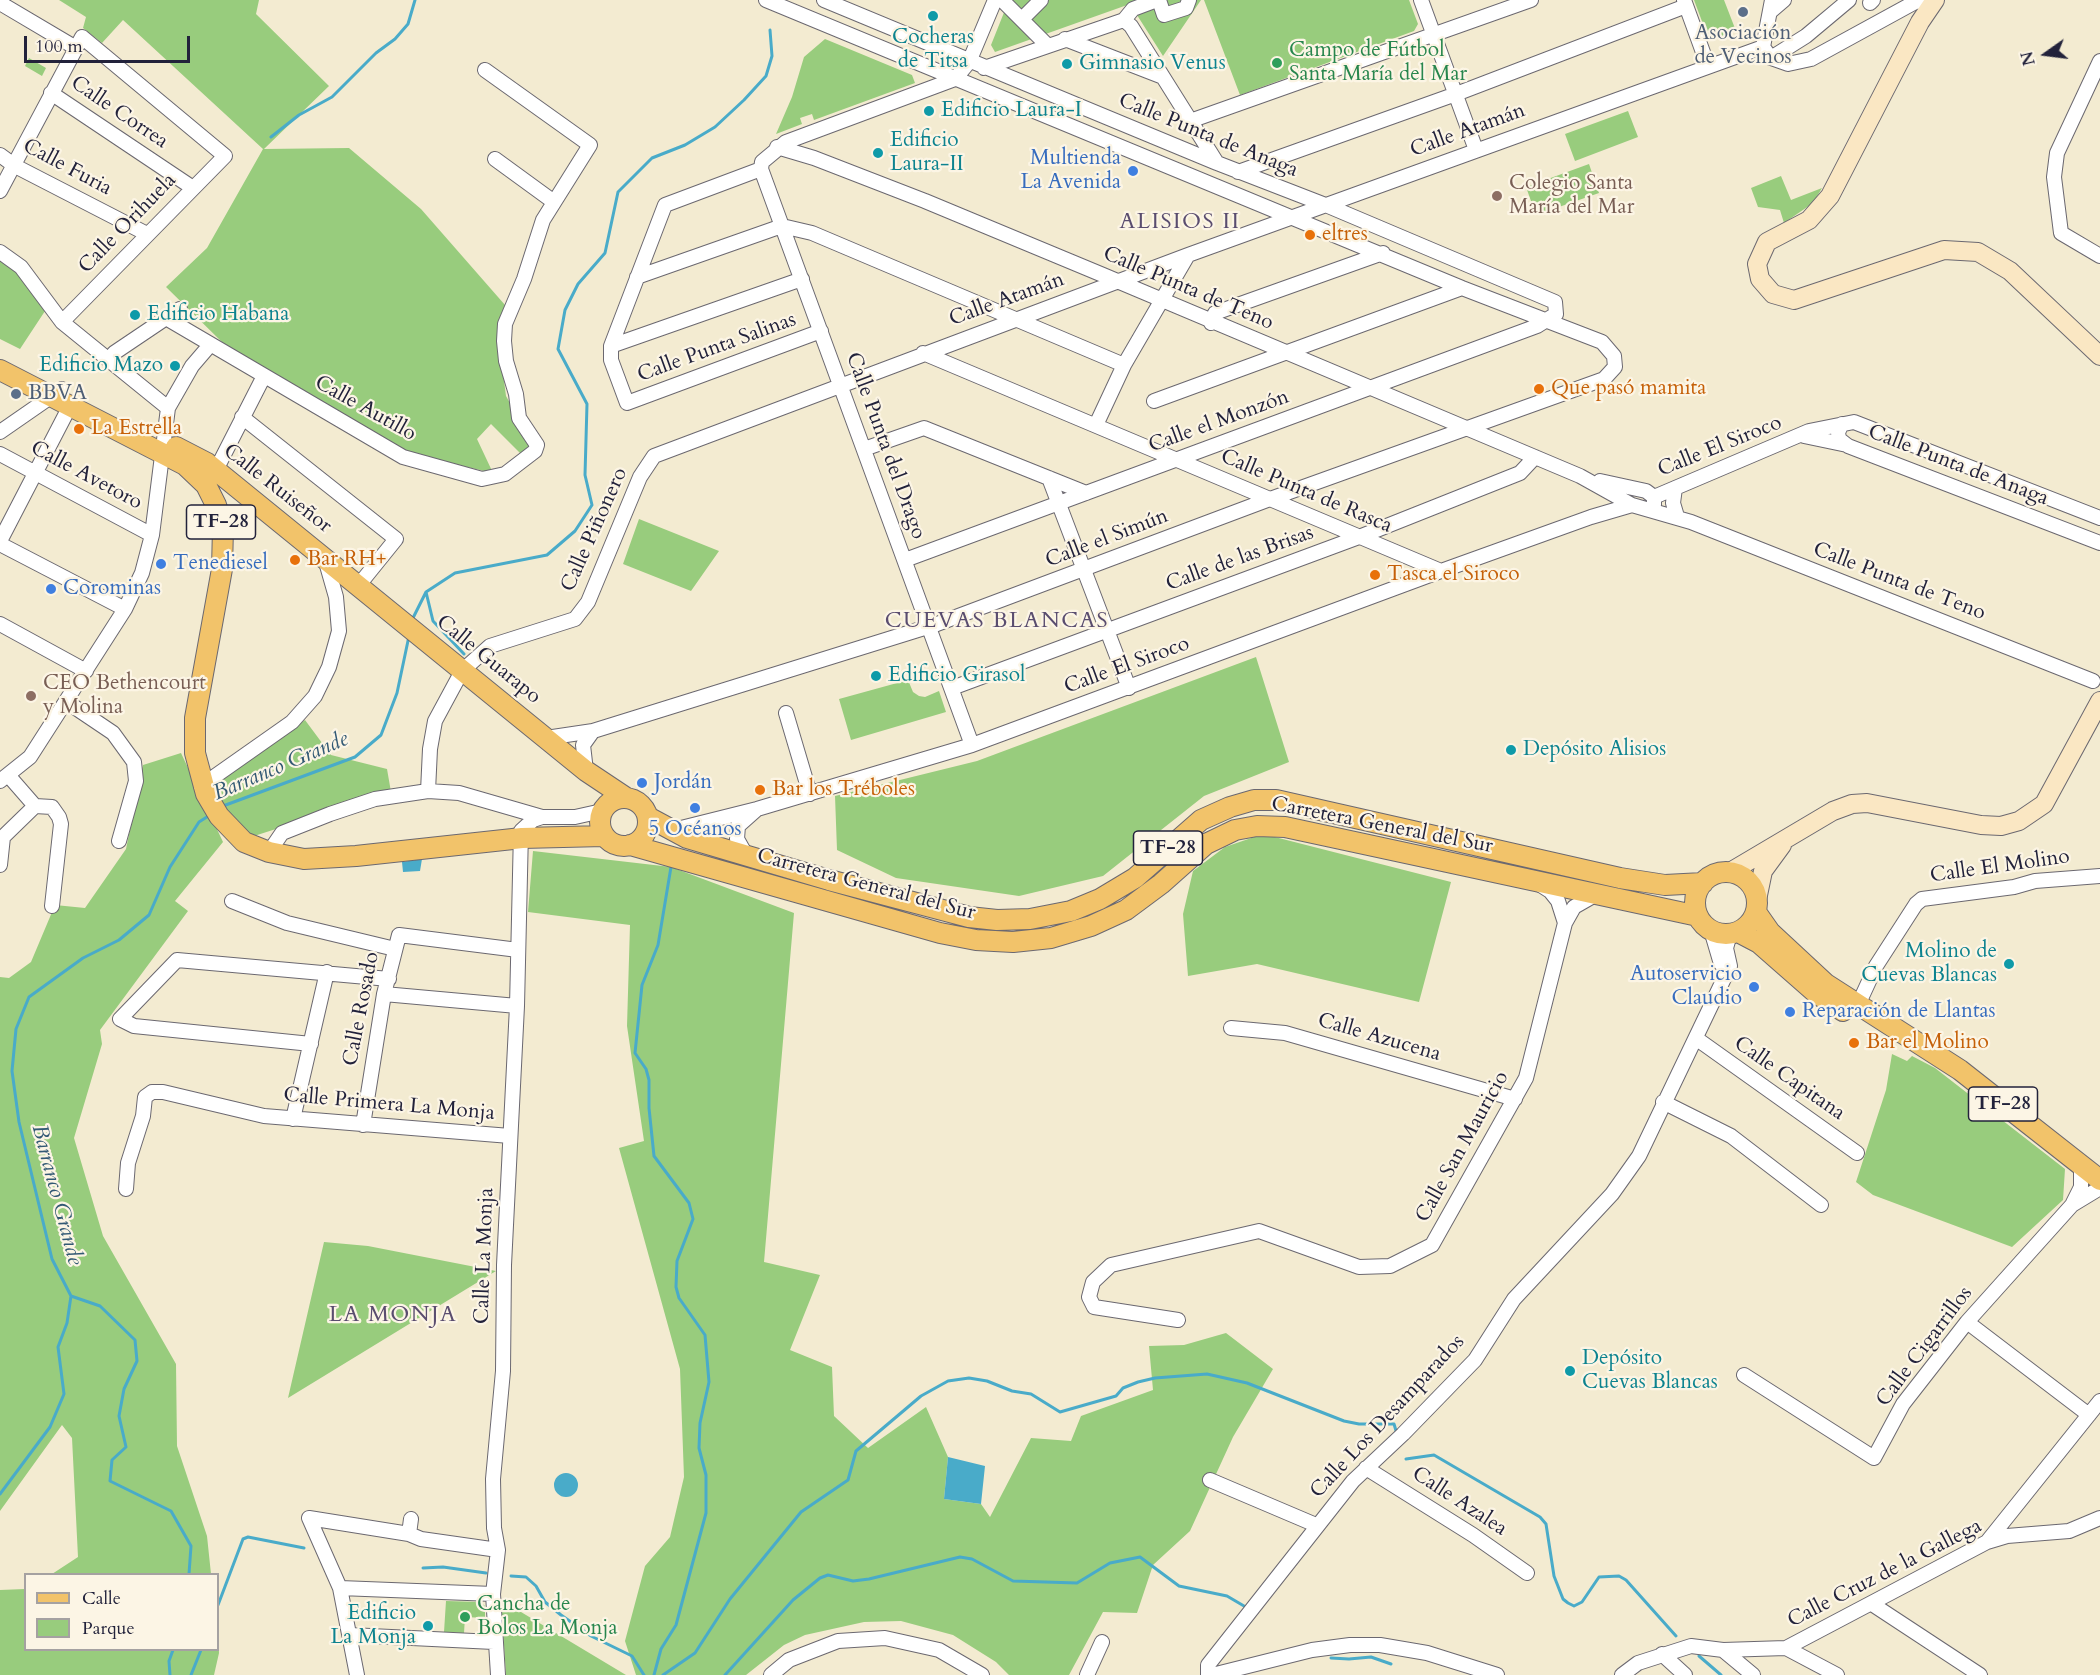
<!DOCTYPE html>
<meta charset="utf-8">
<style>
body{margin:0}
#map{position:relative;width:2100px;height:1675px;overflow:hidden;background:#f3ebd1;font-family:Cardo,serif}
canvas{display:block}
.legend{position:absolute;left:24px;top:1573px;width:195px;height:78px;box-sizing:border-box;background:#fcf5e5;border:2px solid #a5a1a1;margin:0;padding:8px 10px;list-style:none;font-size:18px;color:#22223b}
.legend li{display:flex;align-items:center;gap:12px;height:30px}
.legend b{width:30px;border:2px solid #a5a1a1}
.north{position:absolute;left:2016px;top:24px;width:60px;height:60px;-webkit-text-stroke:4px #fcf5e5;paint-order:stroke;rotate:256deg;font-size:16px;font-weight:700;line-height:24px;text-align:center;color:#22223b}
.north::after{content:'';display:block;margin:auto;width:21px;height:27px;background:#22223b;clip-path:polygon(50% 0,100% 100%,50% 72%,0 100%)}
.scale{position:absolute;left:24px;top:36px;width:166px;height:27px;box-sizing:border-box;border:3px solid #22223b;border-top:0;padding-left:8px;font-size:18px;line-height:21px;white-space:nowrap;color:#22223b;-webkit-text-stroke:4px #fcf5e5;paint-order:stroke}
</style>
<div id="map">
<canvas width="2100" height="1675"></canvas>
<ul class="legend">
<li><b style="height:8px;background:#f2c36a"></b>Calle</li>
<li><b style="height:16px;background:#98cc7d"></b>Parque</li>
</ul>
<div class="north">N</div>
<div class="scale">100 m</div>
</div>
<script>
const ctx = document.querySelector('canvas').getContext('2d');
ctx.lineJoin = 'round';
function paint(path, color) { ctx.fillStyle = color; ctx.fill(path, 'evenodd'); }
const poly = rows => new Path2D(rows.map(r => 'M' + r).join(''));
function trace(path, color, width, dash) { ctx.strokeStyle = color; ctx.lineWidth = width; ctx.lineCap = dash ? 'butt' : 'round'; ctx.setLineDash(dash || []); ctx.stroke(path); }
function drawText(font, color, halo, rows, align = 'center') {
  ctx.font = font + ' Cardo,serif'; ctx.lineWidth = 4.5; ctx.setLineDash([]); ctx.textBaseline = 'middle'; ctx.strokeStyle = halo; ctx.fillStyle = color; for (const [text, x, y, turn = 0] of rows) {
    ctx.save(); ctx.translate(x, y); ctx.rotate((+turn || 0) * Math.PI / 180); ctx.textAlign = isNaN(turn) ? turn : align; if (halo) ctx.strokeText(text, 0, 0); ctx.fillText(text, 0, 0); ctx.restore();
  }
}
paint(poly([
 [59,0,259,0,256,14,329,86,264,149,349,148,421,209,505,305,498,335,506,396,533,445,522,455,491,424,477,439,493,473,402,452,226,346,166,287,207,248,263,149,123,20,102,43,83,28,86,17],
 [1009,0,1201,0,1163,56,1130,4,995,52,991,45],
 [1204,0,1409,0,1418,24,1414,31,1240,95],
 [1694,0,1724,0,1736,31,1709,40],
 [825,39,912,75,915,83,814,120,812,114,800,118,802,124,776,134,792,97,804,57],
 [29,58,46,68,42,76,25,66],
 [1628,111,1638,137,1575,161,1565,134],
 [1589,164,1599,193,1536,215,1526,187],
 [1781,176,1791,200,1822,188,1813,203,1784,223,1780,210,1758,207,1751,188],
 [0,261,18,273,45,311,20,349,0,339],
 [639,519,719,551,691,591,623,564],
 [1256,657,1289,762,1204,796,1103,876,1019,896,896,878,837,850,835,796,977,761],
 [908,680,913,692,919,696,925,697,939,691,946,712,851,740,839,699],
 [305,720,331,755,387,769,391,792,251,837,238,827,214,795,216,783],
 [181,753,223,842,175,901,188,911,100,1030,102,1044,74,1138,103,1236,176,1364,177,1446,207,1536,211,1574,52,1574,78,1557,72,1438,62,1425,0,1511,0,977,9,978,31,962,55,905,85,908,126,849,143,765],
 [1263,834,1451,882,1419,1002,1257,964,1188,976,1183,914,1193,871,1225,847],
 [533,851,671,867,794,913,764,1262,820,1275,790,1350,832,1367,834,1416,868,1448,926,1407,948,1457,944,1499,981,1504,990,1517,1031,1438,1071,1441,1081,1416,1153,1390,1149,1346,1184,1345,1226,1333,1273,1369,1233,1437,1190,1531,1153,1565,1137,1613,1103,1612,1069,1675,1009,1675,996,1662,953,1635,901,1621,864,1622,805,1635,784,1645,746,1675,636,1675,625,1641,645,1566,670,1537,684,1477,680,1369,619,1148,644,1141,627,1026,630,925,528,912],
 [1892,1054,1907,1061,1912,1056,1935,1068,2065,1169,2063,1200,2012,1247,1873,1195,1856,1182,1886,1090],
 [324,1242,368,1246,496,1271,288,1398],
 [25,1589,26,1650,218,1650,218,1635,219,1653,214,1675,0,1675,0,1590],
 [501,1600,626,1675,506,1675],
 [446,1601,480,1602,485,1606,485,1618,465,1617,464,1633,444,1632]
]), '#98cc7d');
paint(poly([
 [422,859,420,871,403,872,402,862],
 [948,1457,985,1466,981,1504,944,1499],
 '554 1485a12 12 0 1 1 24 0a12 12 0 1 1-24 0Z'
]), '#49abc9');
trace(poly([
 [271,137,299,115,332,97,376,53,395,39,408,24,415,0],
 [426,592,433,621,464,654],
 [412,620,426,592,455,573,547,555,575,531,592,505,585,475,587,404,558,349,565,310,578,284,605,253,618,192,652,158,685,145,715,127,744,100,766,76,772,56,770,30],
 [223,806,355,757,381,735,397,693,409,636],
 [1406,1459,1434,1455,1540,1517,1546,1524,1554,1576,1563,1599,1568,1603,1574,1606,1582,1602,1599,1577,1619,1576,1626,1580,1676,1636],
 [0,1494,50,1427,64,1394,58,1347,67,1323,71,1296],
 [423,1568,443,1567,486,1573],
 [189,1574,191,1546,171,1511,110,1481,112,1460,126,1447,119,1416,124,1389,137,1361,135,1340,100,1306,71,1296,52,1259,19,1122,12,1071,16,1029,29,997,83,958,119,940,149,915,170,867,199,822,210,815],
 [511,1576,526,1577,536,1586,545,1602,561,1615,591,1636,632,1656,644,1675],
 [218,1605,243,1539,248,1537,304,1548],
 [1699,1656,1721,1675],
 [1331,1658,1349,1659,1371,1657,1391,1664],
 [170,1675,169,1661,173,1650],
 [191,1675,201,1650],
 [654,1675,661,1649,676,1625,706,1513,706,1475,699,1448,700,1423,709,1382,705,1335,679,1298,676,1287,677,1261,693,1219,689,1203,654,1156,649,1108,649,1080,646,1069,635,1053,642,985,658,945,671,867],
 [663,1675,695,1653,730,1599,801,1512,848,1480,856,1451,921,1396,948,1381,969,1378,987,1381,1012,1391,1031,1394,1060,1412,1116,1396,1123,1388,1138,1382,1155,1378,1207,1374,1247,1383,1344,1421,1359,1424,1394,1424,1397,1434],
 [725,1675,793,1600,820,1578,828,1575,853,1581,869,1579,960,1557,972,1559,1013,1581,1077,1583,1110,1563,1140,1557,1179,1586,1227,1596,1244,1606]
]), '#49abc9', 3);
const street = poly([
 [824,0,1217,163,1328,206,1555,302,1556,314,1537,326,905,560],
 [1002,0,1047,45],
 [1159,0,1164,15,1186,8,1189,0],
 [1421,0,1476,150],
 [1684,0,1708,66],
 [1772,0,1763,47,1771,58,1788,64,1811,59,1917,1,1931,5],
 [0,3,76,48],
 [1870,3,1873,0],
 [1770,12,1784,0],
 [1022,19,1041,0],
 [1124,20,1133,9,1157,0],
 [1065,39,1163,77],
 [1771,58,1806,36,1849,0],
 [2100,61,2057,153,2054,177,2061,233,2100,256],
 [984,68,1124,20,1131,26,1217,163],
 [51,93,193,188],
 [1190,121,1531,0],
 [777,147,814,158,925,201,1103,275,1580,476,1632,505,1691,522,2093,681],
 [0,155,15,166,147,234],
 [495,159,554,202],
 [761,169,665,205,611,346,611,360,627,403,821,331],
 [1238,172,1456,94,1686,6],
 [0,191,82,37,225,156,62,322],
 [0,252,21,267,62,322,168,408],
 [637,277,782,226,812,233,1124,365],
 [166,318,180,309],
 [1211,323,1215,313,1383,253],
 [611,346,802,279],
 [114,353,166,318,403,457,482,479,505,474,535,451,537,445,519,418,516,394,506,361,504,341,505,324,524,279,543,220,590,145,485,70],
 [923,353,1441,571],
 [1154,401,1462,288],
 [242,417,396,539,358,586],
 [1842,424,1838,432,1839,439,1848,446,2100,543],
 [1096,425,1124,365,1188,255],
 [0,432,62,389],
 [1804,436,1847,445],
 [864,449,924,428,1086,493],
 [0,454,152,535],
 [216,470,264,376],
 [1049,478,1129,688],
 [1600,481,1646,491,1654,497,1654,505],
 [1675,488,1673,503,1676,513],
 [1654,497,1809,431,1854,422,2100,518],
 [0,541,70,406],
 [0,544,125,609],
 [0,624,86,671],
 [952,688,1359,537,1520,473,1535,457],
 [67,702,113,733,134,762,136,781,119,841],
 [786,713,810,794],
 [546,738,593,731,937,624,1270,499,1604,379,1615,367,1614,356,1602,342,1462,288,766,0],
 [972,745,761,169,762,162,786,142,955,79,969,62,995,0],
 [586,771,583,745,593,731],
 [8,775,35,806,52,807,59,817,61,824,52,906],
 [0,781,30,757,125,609,142,573,152,535,168,408,192,366,210,345],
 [201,786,292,722,315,696,329,667,339,631,336,597,326,562],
 [428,791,430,749,435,721,462,671,490,646,575,619,588,602,640,477,654,456,1188,255,1763,47],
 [669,831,757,809,972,745,1441,571,1591,517,1632,505],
 [0,840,35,806],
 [269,852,282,833,330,814,375,799,428,791,459,793,542,817,575,817,602,811],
 [746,855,737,839,738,826,756,810],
 [0,865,3,837],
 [1539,884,1550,891,1558,901,1565,923],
 [232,901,287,923,395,949],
 [1711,930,1721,964],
 [384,994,517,1006],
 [1858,1005,1876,966,1916,904,1922,899,2014,887,2035,881,2100,876],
 [1231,1028,1285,1033,1515,1099],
 [1697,1039,1857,1153],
 [311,1044,134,1026,120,1019,177,960,389,979],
 [1663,1102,1731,1136,1821,1205],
 [293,1119,327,972],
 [363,1125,384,994,399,935,518,950],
 [126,1189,128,1163,143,1116,145,1097,152,1092,163,1092,264,1116,510,1136],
 [2073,1203,2081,1187,2081,1165],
 [1178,1320,1094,1307,1089,1297,1093,1282,1111,1265,1259,1231,1359,1267,1390,1266,1432,1245,1526,1078,1565,923,1574,907,1595,895],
 [1967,1322,2089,1415],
 [1744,1375,1874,1458,1903,1404,1967,1322,2072,1205,2100,1188],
 [1366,1468,1473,1535,1527,1573],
 [1210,1480,1316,1525],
 [309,1518,340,1588,357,1675],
 [309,1518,409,1534,411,1519],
 [409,1534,421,1539,498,1550],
 [1987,1542,2100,1401],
 [340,1588,493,1594],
 [1872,1604,1980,1675],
 [350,1635,494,1642],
 [1786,1648,1837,1675],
 [1723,1650,1753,1675],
 [1662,1654,1685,1675],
 [498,1675,493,1594,498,1550,494,1528,493,1479,503,1371,504,1265,517,1006,521,831,533,820,542,817],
 [771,1675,789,1660,838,1641,885,1638,939,1650,982,1675],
 [1087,1675,1102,1642],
 [1208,1675,1208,1665,1353,1481,1403,1434,1475,1360,1514,1299,1612,1194,1639,1156,1730,966,1726,948,1730,934],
 [1212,1675,1312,1650,1350,1645,1380,1645,1427,1653,1497,1675],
 [1622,1675,1638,1663,1691,1646,1723,1650,1786,1648,1987,1542,2007,1536,2069,1531,2100,1518]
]);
const secondary = poly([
 [1935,0,1920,22,1830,196,1809,220,1767,242,1757,264,1760,279,1773,294,1794,300,1944,250,1978,252,2010,271,2100,356],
 [1730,872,1833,811,1852,804,1867,803,1981,825,2001,826,2019,821,2044,804,2100,701],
 [1757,900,1763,871,1782,845]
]);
const primary = poly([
 [0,370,185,465,206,485,216,505,223,527,222,569,195,718,195,753,206,794,219,816,244,842,269,852,304,859,356,856,522,838,604,836],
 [176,447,207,463,586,771,625,797],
 '600 822a24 24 0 1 1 48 0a24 24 0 1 1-48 0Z',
 [648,817,687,838,829,880,969,917,997,920,1030,919,1071,911,1100,899,1135,878,1201,820,1230,807,1254,800,1276,800,1620,878,1665,885,1703,883],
 [630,845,940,933,976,940,1013,942,1051,938,1091,926,1126,910,1161,884,1206,844,1235,830,1257,826,1285,827,1698,916],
 '1695 903a31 31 0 1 1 62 0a31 31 0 1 1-62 0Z',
 [1756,912,1770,932,1826,984,1960,1070,2100,1180],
 [1738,932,1759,943,1816,993,1843,1011]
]);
trace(street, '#6b6870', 16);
trace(secondary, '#6b6870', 20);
trace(primary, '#6b6870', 22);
trace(street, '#fff', 14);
trace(secondary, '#fae7c3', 18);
trace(primary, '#f2c36a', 20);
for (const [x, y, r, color] of [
 [1743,12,6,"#5c6f8a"],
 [933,16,6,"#0f9aa8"],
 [1277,63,6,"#2e9e5b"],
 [1067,64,6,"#0f9aa8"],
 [929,111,6,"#0f9aa8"],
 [878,153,6,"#0f9aa8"],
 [1133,171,6,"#3f7fe0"],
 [1497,196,6,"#8d6e63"],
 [1310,235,6,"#e8710a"],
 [135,315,6,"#0f9aa8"],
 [175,366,6,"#0f9aa8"],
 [1539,389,6,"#e8710a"],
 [16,394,6,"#5c6f8a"],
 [79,429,6,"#e8710a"],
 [295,560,6,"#e8710a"],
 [161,564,6,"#3f7fe0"],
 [1375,575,6,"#e8710a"],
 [51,589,6,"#3f7fe0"],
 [876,676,6,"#0f9aa8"],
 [31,696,6,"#8d6e63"],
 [1511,750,6,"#0f9aa8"],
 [642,783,6,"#3f7fe0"],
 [760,790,6,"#e8710a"],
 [695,808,6,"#3f7fe0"],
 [2009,964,6,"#0f9aa8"],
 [1754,987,6,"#3f7fe0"],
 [1790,1012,6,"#3f7fe0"],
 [1854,1043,6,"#e8710a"],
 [1570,1371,6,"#0f9aa8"],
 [465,1617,6,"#2e9e5b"],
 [428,1626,6,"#0f9aa8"]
]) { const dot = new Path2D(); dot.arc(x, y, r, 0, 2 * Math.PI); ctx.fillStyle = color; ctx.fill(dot); trace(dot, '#fcf5e5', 2); }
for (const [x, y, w] of [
 [221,522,69],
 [1168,848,69],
 [2003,1104,69]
]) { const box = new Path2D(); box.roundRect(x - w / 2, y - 17, w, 34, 4.5); ctx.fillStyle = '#fcf5e5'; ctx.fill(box); trace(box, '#22223b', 1.5); }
drawText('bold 20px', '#22223b', null, [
 ["TF-28",221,522],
 ["TF-28",1168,848],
 ["TF-28",2003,1104]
]);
drawText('21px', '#4e5e75', '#fcf5e5', [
 ["Asociación",1743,34],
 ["de Vecinos",1743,58],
 ["BBVA",28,394,"left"]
]);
drawText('21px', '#0d838f', '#fcf5e5', [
 ["Cocheras",933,38,"center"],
 ["de Titsa",933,62,"center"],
 ["Gimnasio Venus",1079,64],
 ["Edificio Laura-I",941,111],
 ["Edificio",890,141],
 ["Laura-II",890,165],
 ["Edificio Habana",147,315],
 ["Edificio Mazo",163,366,"right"],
 ["Edificio Girasol",888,676],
 ["Depósito Alisios",1523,750],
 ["Molino de",1997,952,"right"],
 ["Cuevas Blancas",1997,976,"right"],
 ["Depósito",1582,1359],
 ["Cuevas Blancas",1582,1383],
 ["Edificio",416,1614,"right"],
 ["La Monja",416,1638,"right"]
], 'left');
drawText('21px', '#27864d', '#fcf5e5', [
 ["Campo de Fútbol",1289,51],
 ["Santa María del Mar",1289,75],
 ["Cancha de",477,1605],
 ["Bolos La Monja",477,1629]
], 'left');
drawText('21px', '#22223b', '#fcf5e5', [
 ["Calle Correa",119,113,34],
 ["Calle Atamán",1468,131,-20],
 ["Calle Punta de Anaga",1208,136,22],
 ["Calle Furia",67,168,28],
 ["Calle Orihuela",128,224,-46],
 ["Calle Punta de Teno",1188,289,23],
 ["Calle Atamán",1007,300,-20],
 ["Calle Punta Salinas",717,348,-20],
 ["Calle Autillo",365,409,29],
 ["Calle el Monzón",1219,422,-20],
 ["Calle Punta del Drago",885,446,70],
 ["Calle El Siroco",1720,447,-22],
 ["Calle Punta de Anaga",1958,466,21],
 ["Calle Avetoro",86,476,28],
 ["Calle Ruiseñor",277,489,38],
 ["Calle Punta de Rasca",1306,492,23],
 ["Calle Piñonero",595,530,-66],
 ["Calle el Simún",1107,539,-21],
 ["Calle de las Brisas",1240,559,-20],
 ["Calle Punta de Teno",1899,582,21],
 ["Calle Guarapo",488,660,39],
 ["Calle El Siroco",1127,666,-20],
 ["Carretera General del Sur",1382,826,11],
 ["Calle El Molino",2000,867,-8],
 ["Carretera General del Sur",866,885,15],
 ["Calle Rosado",362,1009,-79],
 ["Calle Azucena",1379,1038,16],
 ["Calle Capitana",1789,1079,35],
 ["Calle Primera La Monja",389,1105,5],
 ["Calle San Mauricio",1463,1147,-61],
 ["Calle La Monja",485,1256,-88],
 ["Calle Cigarrillos",1925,1347,-53],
 ["Calle Los Desamparados",1388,1417,-47],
 ["Calle Azalea",1459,1502,33],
 ["Calle Cruz de la Gallega",1885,1574,-27]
]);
drawText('21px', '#366cbe', '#fcf5e5', [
 ["Multienda",1121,159,"right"],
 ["La Avenida",1121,183,"right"],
 ["Tenediesel",173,564],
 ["Corominas",63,589],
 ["Jordán",654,783],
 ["5 Océanos",695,830,"center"],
 ["Autoservicio",1742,975,"right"],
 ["Claudio",1742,999,"right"],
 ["Reparación de Llantas",1802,1012]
], 'left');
drawText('21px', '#785e54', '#fcf5e5', [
 ["Colegio Santa",1509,184],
 ["María del Mar",1509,208],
 ["CEO Bethencourt",43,684],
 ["y Molina",43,708]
], 'left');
drawText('21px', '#c56008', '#fcf5e5', [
 ["eltres",1322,235],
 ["Que pasó mamita",1551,389],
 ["La Estrella",91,429],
 ["Bar RH+",307,560],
 ["Tasca el Siroco",1387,575],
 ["Bar los Tréboles",772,790],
 ["Bar el Molino",1866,1043]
], 'left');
ctx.letterSpacing = '1.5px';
drawText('22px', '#5a4d6f', '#fcf5e5', [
 ["ALISIOS II",1180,223],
 ["CUEVAS BLANCAS",997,622],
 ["LA MONJA",393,1316]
]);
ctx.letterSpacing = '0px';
drawText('italic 22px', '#325974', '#fcf5e5', [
 ["Barranco Grande",281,767,-23],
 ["Barranco Grande",56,1195,75]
]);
</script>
